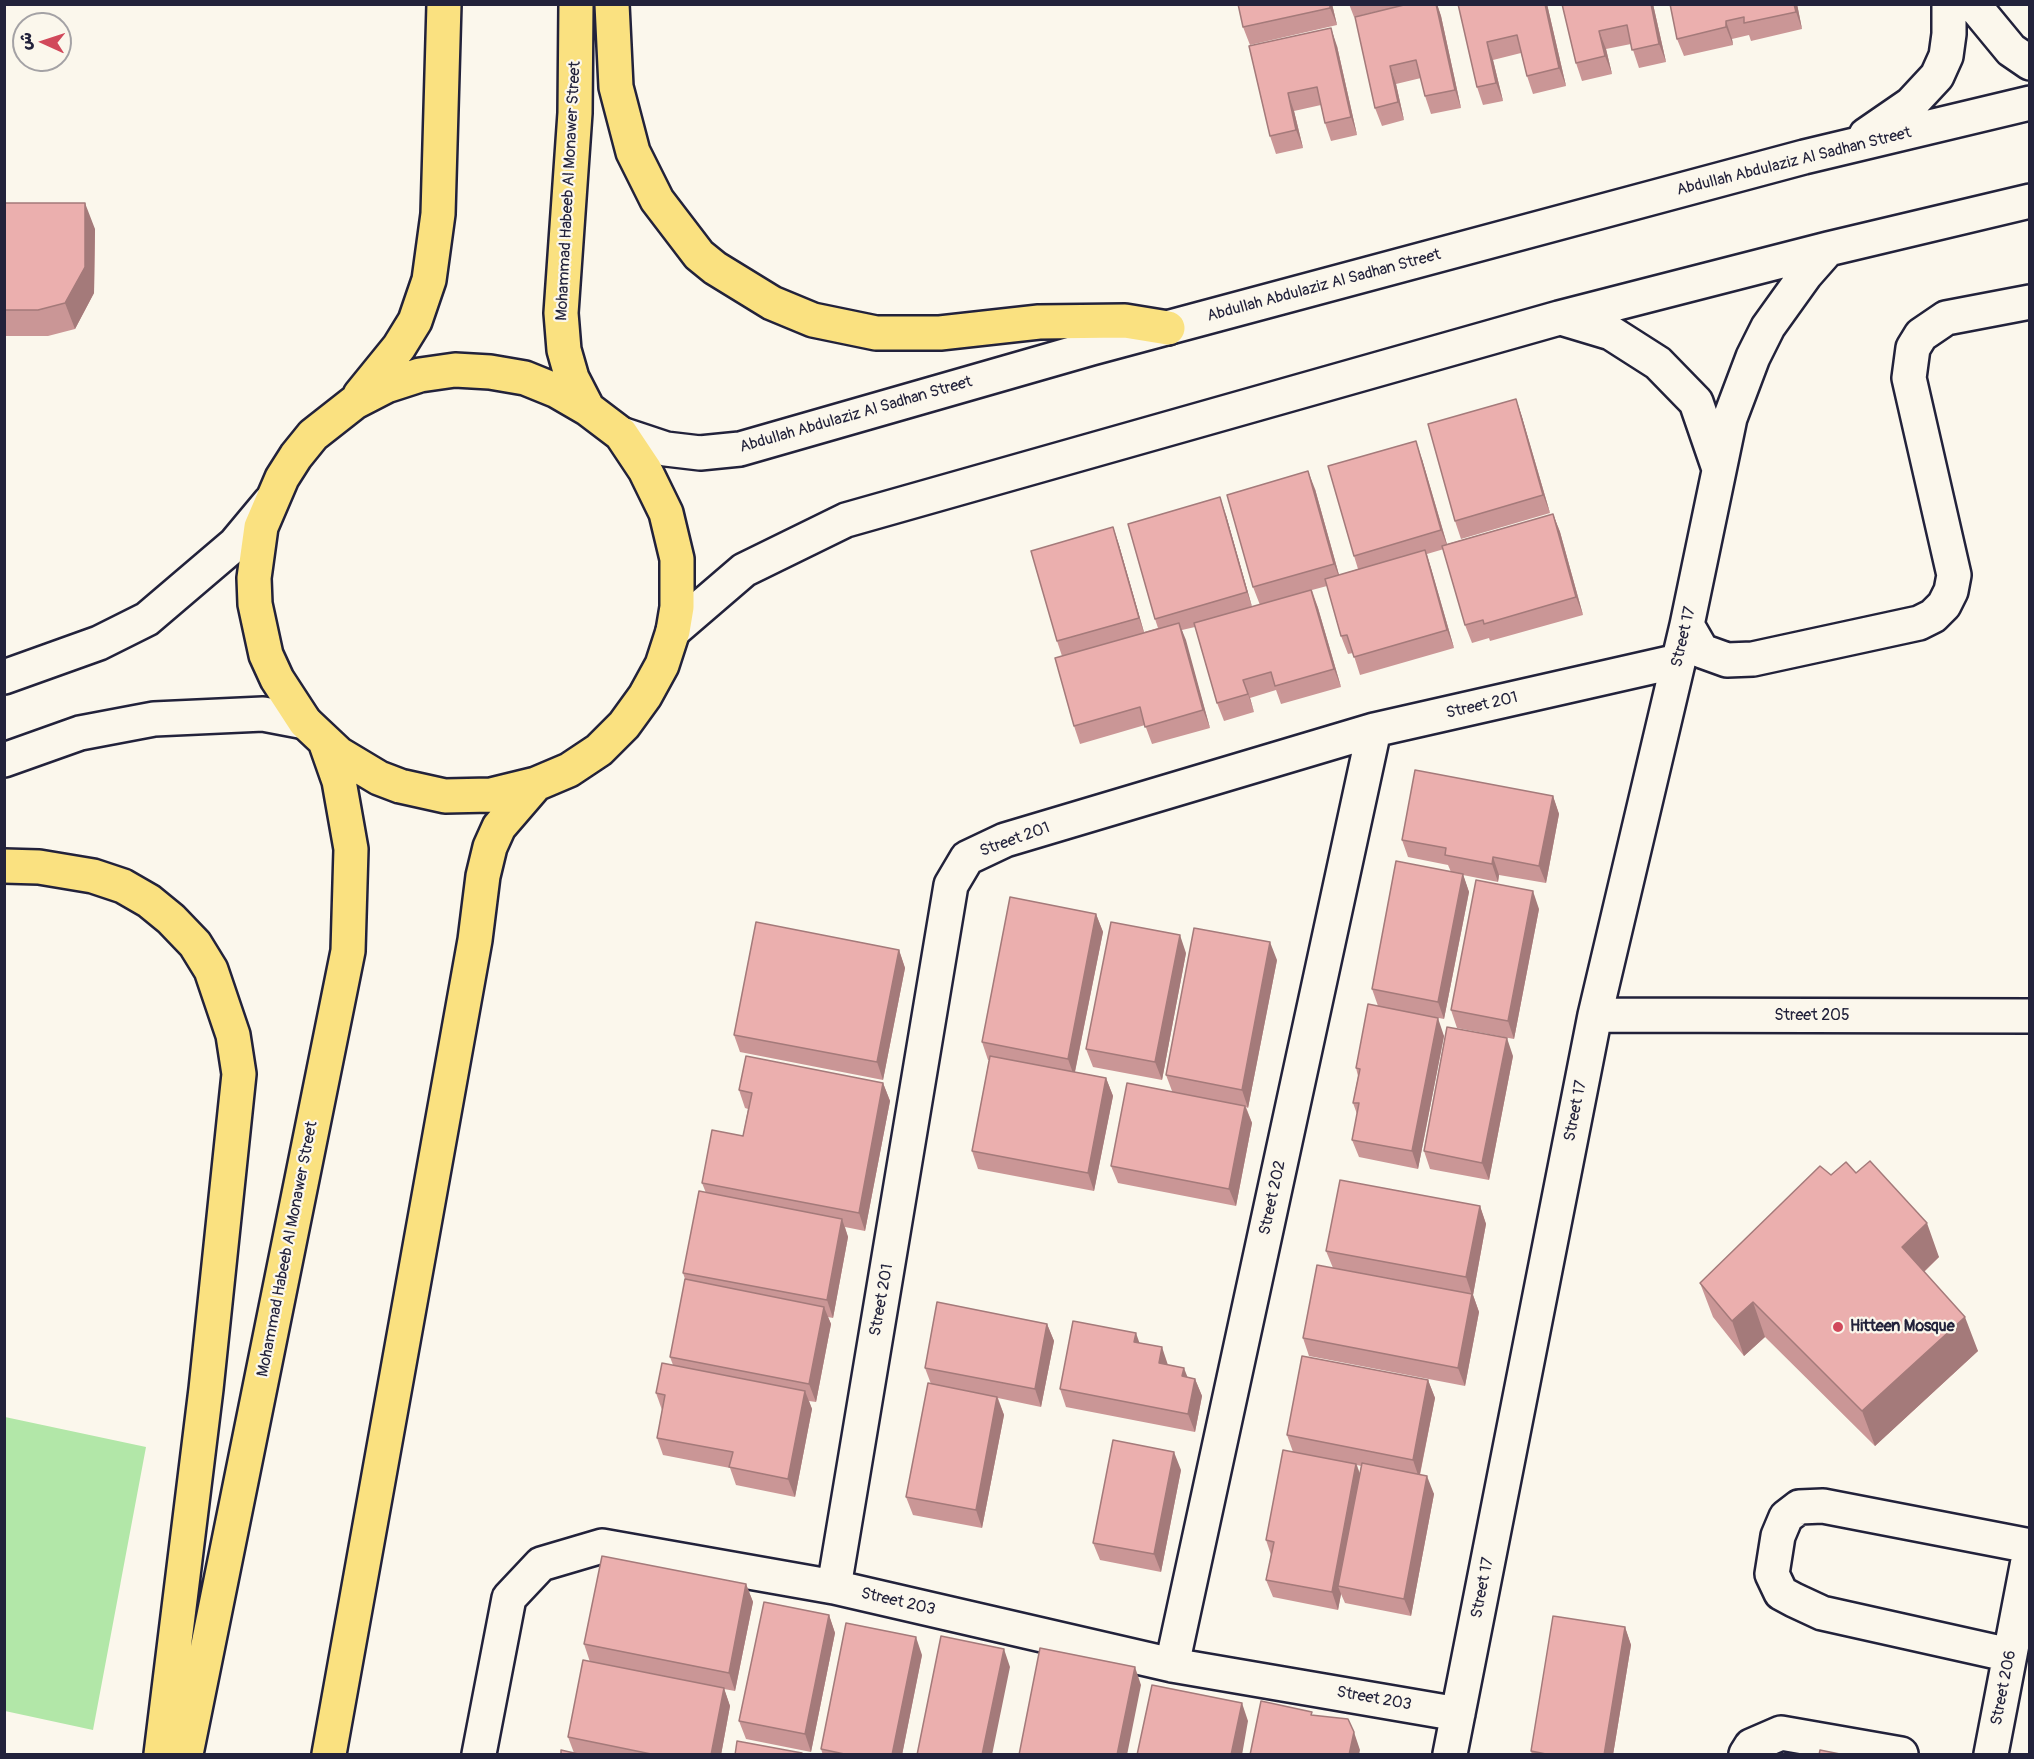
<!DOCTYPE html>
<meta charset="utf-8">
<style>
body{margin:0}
#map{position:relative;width:2034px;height:1759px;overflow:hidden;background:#fbf7ec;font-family:Pangolin,"Playpen Sans Arabic",sans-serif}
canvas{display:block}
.frame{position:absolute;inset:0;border:6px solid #22223b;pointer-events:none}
.north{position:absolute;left:12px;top:12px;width:60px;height:60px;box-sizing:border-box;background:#fbf7ec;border:2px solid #a4a2a5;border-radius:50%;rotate:273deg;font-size:16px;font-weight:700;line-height:24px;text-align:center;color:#22223b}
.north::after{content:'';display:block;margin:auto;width:21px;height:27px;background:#d1495b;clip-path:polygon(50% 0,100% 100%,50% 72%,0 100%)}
</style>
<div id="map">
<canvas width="2034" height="1759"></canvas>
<div class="frame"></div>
<div class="north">ش</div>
</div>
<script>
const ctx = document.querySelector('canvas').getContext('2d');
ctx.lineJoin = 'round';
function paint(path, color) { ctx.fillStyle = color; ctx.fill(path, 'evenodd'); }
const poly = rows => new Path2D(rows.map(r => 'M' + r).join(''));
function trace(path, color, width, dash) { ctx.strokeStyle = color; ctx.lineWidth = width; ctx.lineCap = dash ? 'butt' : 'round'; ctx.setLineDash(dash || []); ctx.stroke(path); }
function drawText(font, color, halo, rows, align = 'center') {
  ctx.font = font + ' Pangolin,sans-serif'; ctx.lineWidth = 4.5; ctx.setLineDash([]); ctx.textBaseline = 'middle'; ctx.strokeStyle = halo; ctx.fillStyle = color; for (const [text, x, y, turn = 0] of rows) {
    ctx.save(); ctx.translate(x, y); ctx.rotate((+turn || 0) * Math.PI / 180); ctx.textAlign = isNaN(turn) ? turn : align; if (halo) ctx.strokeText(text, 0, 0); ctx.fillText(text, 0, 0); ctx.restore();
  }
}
paint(poly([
 [5,1417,146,1447,93,1730,5,1711]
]), '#b2e7a8');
const minor = poly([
 [1973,4,2011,50,2030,63],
 [1866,135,1911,104,1937,76,1946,56,1949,34,1949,4],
 [1561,318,1611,333,1658,363,1696,402,1718,466],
 [621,434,666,449,700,453,740,449,1092,348,1804,157,2030,103],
 [1687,625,1702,651,1727,660,1753,659,1919,623,1933,616,1944,605,1951,591,1954,575,1909,378,1913,348,1921,335,1946,318,2030,302],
 [673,631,744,570,846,520,1559,318,1828,249,2030,201],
 [4,677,99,643,147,619,235,544,270,502],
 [4,760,80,733,154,719,263,714,305,722],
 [1595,1015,2030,1016],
 [834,1587,951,885,967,858,1005,840,1374,730,1678,661],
 [2010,1655,1822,1613,1794,1600,1781,1593,1772,1574,1778,1536,1786,1517,1799,1507,1823,1506,2030,1546],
 [1172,1665,1374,730],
 [479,1754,509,1598,541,1564,602,1546,834,1587,1172,1665,1458,1714],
 [1450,1754,1595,1015,1687,625,1730,418,1753,357,1768,327,1806,274,1828,249],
 [1746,1754,1751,1746,1781,1733,1901,1754],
 [1991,1754,2030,1550]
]);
const major = poly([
 [576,4,575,113,561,313,564,350,572,378,588,409,621,434,645,470,666,513,677,559,677,607,673,631,662,665,645,696,624,725,599,750,569,770,536,784,491,795,445,796,400,786,379,778,339,754,305,722,277,679,266,655,255,604,254,578,261,527,282,478,296,456,313,435,355,402,386,386,420,375,455,370,490,372,525,378,557,391,588,409],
 [612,4,616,87,633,152,657,200,699,255,715,268,772,303,813,320,876,333,940,333,1039,322,1125,321,1168,328],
 [360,395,399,347,415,321,429,280,438,214,444,4],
 [4,866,39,867,93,876,123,886,149,901,171,919,195,944,211,970,233,1035,239,1074,206,1389,161,1754],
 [186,1754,348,951,351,849,339,781,326,744],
 [329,1754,475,940,483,876,490,847,499,827,536,784]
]);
trace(minor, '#22223b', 38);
trace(major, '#22223b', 38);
trace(minor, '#fbf7ec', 33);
trace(major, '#fae180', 33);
paint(poly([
 [1332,4,1337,25,1250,45,1243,27],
 [1349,4,1437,4,1441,16,1461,108,1431,114,1425,96,1421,78,1396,84,1404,120,1382,126,1375,108,1379,11,1354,17],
 [1458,4,1547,4,1566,86,1533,94,1527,76,1521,53,1493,60,1503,101,1483,105,1477,87],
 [1562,4,1653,4,1666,62,1639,68,1631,44,1606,49,1612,74,1582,81,1576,63],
 [1670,4,1797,4,1802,29,1751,41,1749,35,1732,39,1733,45,1684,56,1677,39],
 [1249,46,1337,46,1357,135,1331,141,1325,123,1321,105,1294,111,1303,148,1276,154,1270,136],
 [4,203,95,229,94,293,75,329,48,336,4,336],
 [1516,399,1522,417,1550,513,1461,539,1455,521],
 [1422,459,1447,544,1553,514,1560,532,1583,615,1490,641,1489,638,1472,643,1465,625,1444,549,1427,554,1431,568,1454,648,1360,675,1353,653,1348,654,1341,636,1327,586,1312,590,1318,608,1341,687,1281,704,1276,690,1250,698,1254,712,1224,721,1217,703,1195,627,1182,630,1210,728,1152,744,1145,725,1080,744,1074,726,1062,656,1057,641,1113,527,1119,545,1144,632,1158,628,1155,619,1226,515,1252,607,1260,605,1253,587,1315,489,1339,575,1358,569,1354,556],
 [1553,796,1559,814,1546,883,1499,875,1498,882,1463,875,1469,892,1444,1019,1429,1016,1444,1036,1418,1169,1359,1157,1352,1140,1357,1114,1353,1103,1358,1076,1356,1068,1378,1006,1372,989,1451,872,1448,865,1408,857,1402,840],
 [1539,909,1514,1039,1457,1028,1451,1010],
 [1096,914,1103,932,1075,1072,1106,1078,1113,1096,1094,1191,978,1169,972,1151,989,1060,988,1060,982,1042],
 [899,950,905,968,883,1080,740,1052,734,1035],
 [1186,953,1162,1080,1093,1067,1086,1049],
 [1277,960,1248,1108,1246,1107,1252,1123,1236,1206,1118,1183,1111,1166,1172,1091,1166,1075],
 [1513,1056,1489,1180,1430,1169,1424,1151],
 [883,1083,890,1101,865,1231,845,1227,848,1237,833,1318,828,1317,831,1324,816,1402,809,1401,812,1409,795,1497,736,1485,730,1468,663,1455,657,1438,662,1410,656,1393,673,1365,670,1357,685,1279,683,1273,706,1193,702,1183,743,1136,748,1109,745,1108,739,1090],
 [1856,1173,1939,1257,1924,1272,1978,1351,1875,1446,1765,1337,1744,1356,1713,1317,1700,1283,1831,1175],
 [1480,1206,1486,1224,1473,1295,1479,1312,1465,1386,1309,1356,1303,1338,1333,1268,1326,1251],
 [1047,1324,1054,1341,1041,1407,998,1398,1004,1415,982,1528,913,1515,906,1497,931,1384,925,1368],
 [1139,1343,1168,1365,1187,1377,1195,1379,1202,1396,1195,1432,1066,1407,1060,1389],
 [1428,1380,1435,1398,1420,1475,1434,1494,1411,1616,1345,1603,1341,1594,1338,1610,1273,1597,1266,1580,1271,1555,1266,1540,1293,1452,1287,1435],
 [1357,1465,1361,1466,1360,1474],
 [1181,1470,1161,1572,1100,1560,1093,1543],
 [746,1584,753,1602,735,1691,724,1689,730,1706,721,1755,561,1755,574,1753,568,1737,590,1662,584,1644],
 [829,1615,835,1633,811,1752,746,1739,739,1721],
 [1625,1627,1631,1645,1613,1755,1532,1755,1531,1751],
 [922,1655,902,1755,823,1755,821,1749]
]), '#ca9696');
paint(poly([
 [1330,4,1332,4,1337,25,1330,8],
 [1436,4,1437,4,1441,16,1461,108,1455,90],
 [1545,4,1547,4,1566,86,1559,68],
 [1651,4,1653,4,1666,62,1659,44],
 [1794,4,1797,4,1802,29,1796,12],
 [1726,21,1732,39,1733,45,1726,27],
 [1331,28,1337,46,1357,135,1351,117],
 [1599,31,1606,49,1612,74,1605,56],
 [1487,42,1493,60,1503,101,1496,83],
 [1390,66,1396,84,1404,120,1398,102],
 [1288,93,1294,111,1303,148,1296,130],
 [85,203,95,229,94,293,75,329,65,303],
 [1516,399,1522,417,1550,513,1543,495],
 [1416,441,1422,459,1448,548,1441,530],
 [1308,471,1315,489,1341,582,1334,564],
 [1220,497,1226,515,1253,610,1247,592],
 [1553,514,1560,532,1583,615,1576,597],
 [1113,527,1119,545,1145,636,1139,618],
 [1425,550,1431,568,1454,648,1447,630],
 [1311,590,1318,608,1341,687,1334,669],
 [1179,623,1186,640,1210,728,1203,710],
 [1243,680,1250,698,1254,712,1248,694],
 [1553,796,1559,814,1546,883,1539,866],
 [1493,857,1499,875,1498,882,1492,864],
 [1463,874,1469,892,1444,1019,1438,1002],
 [1533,891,1539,909,1514,1039,1508,1021],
 [1096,914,1103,932,1074,1076,1068,1059],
 [1180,935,1186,953,1162,1080,1155,1062],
 [1270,942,1277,960,1248,1108,1242,1090],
 [899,950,905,968,883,1080,877,1062],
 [1438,1018,1444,1036,1418,1169,1412,1151],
 [1507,1038,1513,1056,1489,1180,1482,1163],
 [1106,1078,1113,1096,1094,1191,1088,1173],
 [883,1083,890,1101,865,1231,859,1213],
 [1245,1106,1252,1123,1236,1206,1229,1189],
 [1480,1206,1486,1224,1473,1295,1479,1312,1465,1386,1458,1368,1472,1295,1466,1277],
 [842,1219,848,1237,833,1318,827,1300],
 [1927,1223,1939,1257,1914,1281,1902,1247],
 [1753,1302,1765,1337,1744,1356,1732,1321],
 [824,1307,831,1324,816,1402,809,1384],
 [1965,1317,1978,1351,1875,1446,1862,1411],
 [1047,1324,1054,1341,1041,1407,1035,1389],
 [1136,1333,1142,1350,1134,1342],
 [1162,1347,1168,1365,1159,1363],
 [1184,1368,1191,1386,1182,1376],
 [1195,1379,1202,1396,1195,1432,1188,1414],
 [1428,1380,1435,1398,1419,1478,1413,1460],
 [805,1391,812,1409,795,1497,788,1479],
 [997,1397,1004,1415,982,1528,976,1510],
 [1174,1452,1181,1470,1161,1572,1154,1554],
 [1356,1464,1363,1482,1338,1586,1341,1594,1338,1610,1332,1592],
 [1427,1476,1434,1494,1411,1616,1404,1599],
 [746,1584,753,1602,735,1691,729,1673],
 [829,1615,835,1633,811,1752,805,1734],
 [1625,1627,1631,1645,1613,1755,1604,1755],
 [916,1637,922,1655,902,1755,892,1755],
 [1004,1649,1010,1667,992,1755,982,1755],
 [1135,1667,1141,1685,1127,1755,1117,1755],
 [724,1688,730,1706,721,1755,711,1755],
 [1242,1703,1248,1721,1242,1755,1231,1755],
 [1354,1732,1360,1750,1359,1755,1349,1755]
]), '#a47a7a');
const building = poly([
 [1238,4,1330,4,1330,8,1243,27,1238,4],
 [1408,4,1436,4,1455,90,1425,96,1416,60,1390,66,1398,102,1375,108,1355,17,1408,4],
 [1458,4,1545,4,1559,68,1527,76,1517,35,1487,42,1496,83,1477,87,1458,4],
 [1562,4,1651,4,1659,44,1632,50,1627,25,1599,31,1605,56,1576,63,1562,4],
 [1670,4,1794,4,1796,12,1744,23,1744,17,1726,21,1726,27,1677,39,1670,4],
 [1331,28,1351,117,1325,123,1317,87,1288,93,1296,130,1270,136,1249,46,1331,28],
 [4,203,85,203,85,267,65,303,38,310,4,310,4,203],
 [1516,399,1543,495,1455,521,1428,424,1516,399],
 [1416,441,1441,530,1354,556,1328,466,1416,441],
 [1308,471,1334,564,1253,587,1227,495,1308,471],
 [1220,497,1247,592,1155,619,1128,524,1220,497],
 [1553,514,1576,597,1484,624,1483,620,1465,625,1442,546,1553,514],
 [1113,527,1139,618,1057,641,1031,551,1113,527],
 [1425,550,1447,630,1354,657,1347,635,1341,636,1325,579,1425,550],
 [1311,590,1334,669,1275,686,1271,672,1243,680,1248,694,1217,703,1194,623,1311,590],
 [1179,623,1203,710,1145,727,1140,707,1074,726,1055,658,1179,623],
 [1415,770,1553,796,1539,866,1493,857,1492,864,1445,855,1446,848,1402,840,1415,770],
 [1396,861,1463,874,1438,1002,1372,989,1396,861],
 [1476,880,1533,891,1508,1021,1451,1010,1476,880],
 [1010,897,1096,914,1068,1059,982,1042,1010,897],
 [756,922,899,950,877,1062,734,1035,756,922],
 [1111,922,1180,935,1155,1062,1086,1049,1111,922],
 [1194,928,1270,942,1242,1090,1166,1075,1194,928],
 [1368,1004,1438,1018,1412,1151,1352,1140,1359,1103,1353,1103,1360,1069,1356,1068,1368,1004],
 [1447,1027,1507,1038,1482,1163,1424,1151,1447,1027],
 [746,1056,883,1083,859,1213,702,1183,712,1130,743,1136,752,1093,739,1090,746,1056],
 [990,1056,1106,1078,1088,1173,972,1151,990,1056],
 [1127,1083,1245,1106,1229,1189,1111,1166,1127,1083],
 [1870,1161,1927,1223,1902,1247,1965,1317,1862,1411,1753,1302,1732,1321,1700,1283,1820,1166,1831,1175,1846,1162,1856,1173,1870,1161],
 [1340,1180,1480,1206,1466,1277,1326,1251,1340,1180],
 [699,1191,842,1219,827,1300,683,1273,699,1191],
 [1317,1265,1472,1294,1458,1368,1303,1338,1317,1265],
 [685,1279,824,1307,809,1384,670,1357,685,1279],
 [937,1302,1047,1324,1035,1389,925,1368,937,1302],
 [1073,1321,1136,1333,1134,1342,1162,1347,1159,1363,1184,1368,1182,1376,1195,1379,1188,1414,1060,1389,1073,1321],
 [1302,1356,1428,1380,1413,1460,1287,1435,1302,1356],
 [662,1363,805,1391,788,1479,729,1467,733,1452,657,1438,665,1395,656,1393,662,1363],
 [928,1383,997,1397,976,1510,906,1497,928,1383],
 [1113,1440,1174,1452,1154,1554,1093,1543,1113,1440],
 [1283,1450,1356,1464,1332,1592,1266,1580,1274,1542,1266,1540,1283,1450],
 [1362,1463,1427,1476,1404,1599,1338,1586,1362,1463],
 [602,1556,746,1584,729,1673,584,1644,602,1556],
 [764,1602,829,1615,805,1734,739,1721,764,1602],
 [1553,1616,1625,1627,1604,1755,1551,1755,1531,1751,1553,1616],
 [846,1623,916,1637,892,1755,849,1755,821,1749,846,1623],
 [941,1636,1004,1649,982,1755,917,1755,941,1636],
 [1040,1648,1135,1667,1117,1755,1019,1755,1040,1648],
 [583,1660,724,1688,711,1755,656,1755,568,1737,583,1660],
 [1152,1685,1242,1703,1231,1755,1137,1755,1152,1685],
 [1261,1701,1312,1712,1311,1715,1348,1719,1354,1732,1349,1755,1250,1755,1261,1701],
 [737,1741,802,1753,801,1755,735,1755,737,1741],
 [561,1750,583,1755,561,1755,561,1750],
 [1820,1750,1845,1755,1819,1755,1820,1750]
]);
paint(building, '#ebafae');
trace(building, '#a47a7a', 1.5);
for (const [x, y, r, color] of [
 [1838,1327,6,"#d1495b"]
]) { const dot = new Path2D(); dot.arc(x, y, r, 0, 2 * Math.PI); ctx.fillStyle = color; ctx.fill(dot); trace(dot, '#fbf7ec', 2); }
drawText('16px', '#22223b', '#fbf7ec', [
 ["Abdullah Abdulaziz Al Sadhan Street",1794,162,-14],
 ["Mohammad Habeeb Al Monawer Street",569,191,-87],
 ["Abdullah Abdulaziz Al Sadhan Street",1324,286,-15],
 ["Abdullah Abdulaziz Al Sadhan Street",856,415,-16],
 ["Street 17",1684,637,-77],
 ["Street 201",1482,706,-13],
 ["Street 201",1015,840,-20],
 ["Street 205",1812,1016],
 ["Street 17",1576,1111,-79],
 ["Street 202",1273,1198,-78],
 ["Mohammad Habeeb Al Monawer Street",288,1249,-79],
 ["Street 201",882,1300,-80],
 ["Street 17",1483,1588,-79],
 ["Street 203",898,1602,13],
 ["Street 206",2004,1688,-79],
 ["Street 203",1374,1699,10]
]);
drawText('bold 16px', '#22223b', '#fbf7ec', [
 ["Hitteen Mosque",1850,1327]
], 'left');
</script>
